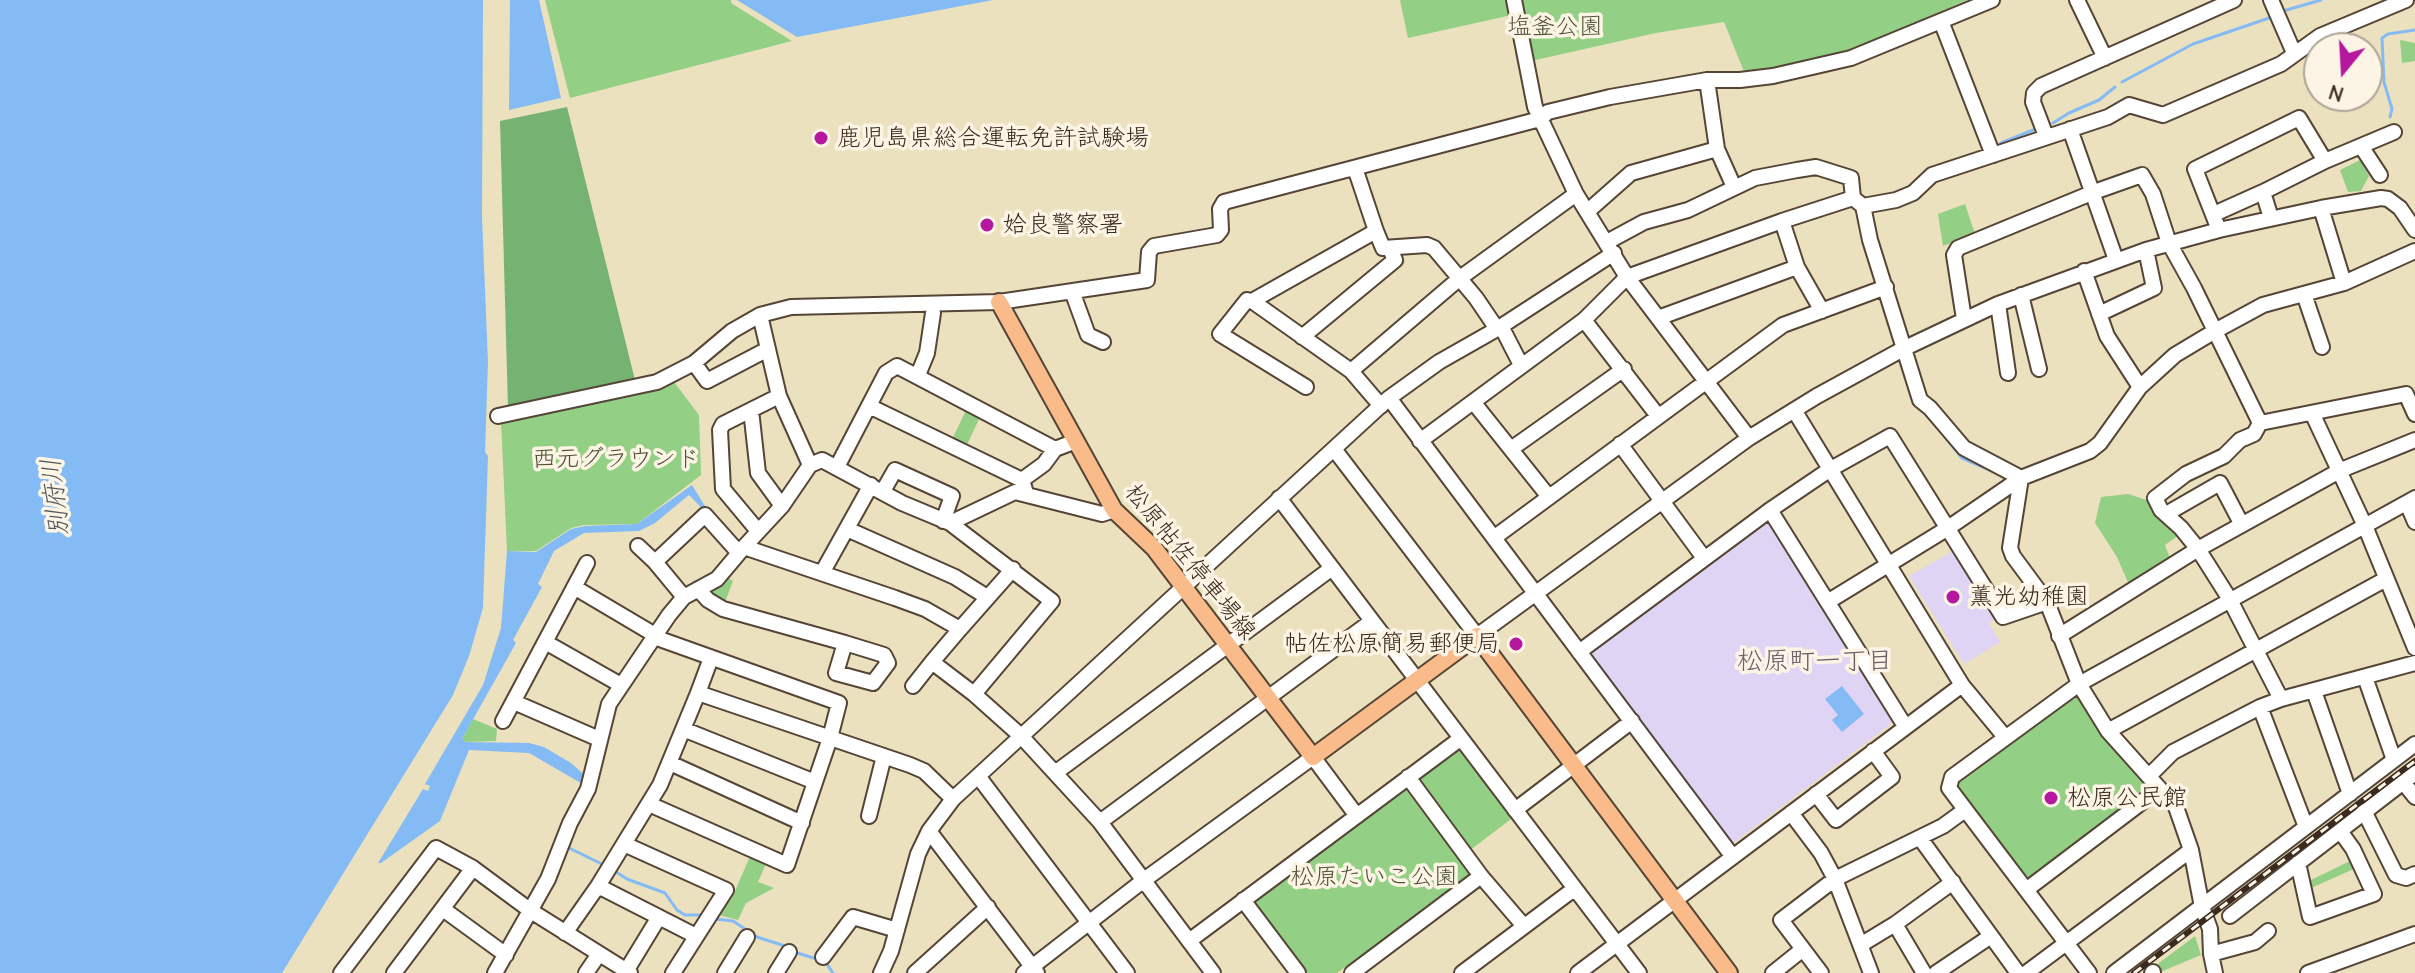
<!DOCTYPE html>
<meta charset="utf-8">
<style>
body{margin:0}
#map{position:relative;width:2415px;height:973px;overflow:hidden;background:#ebe1be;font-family:"Comic Neue",sans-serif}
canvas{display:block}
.north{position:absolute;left:2303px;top:32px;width:80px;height:80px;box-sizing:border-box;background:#fcf5e5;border:2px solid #afa495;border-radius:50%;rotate:198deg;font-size:22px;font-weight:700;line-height:32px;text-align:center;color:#3b2a1e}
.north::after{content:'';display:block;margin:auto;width:28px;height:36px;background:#b5179e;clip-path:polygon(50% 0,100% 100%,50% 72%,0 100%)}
</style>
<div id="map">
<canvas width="2415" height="973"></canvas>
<div class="north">N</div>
</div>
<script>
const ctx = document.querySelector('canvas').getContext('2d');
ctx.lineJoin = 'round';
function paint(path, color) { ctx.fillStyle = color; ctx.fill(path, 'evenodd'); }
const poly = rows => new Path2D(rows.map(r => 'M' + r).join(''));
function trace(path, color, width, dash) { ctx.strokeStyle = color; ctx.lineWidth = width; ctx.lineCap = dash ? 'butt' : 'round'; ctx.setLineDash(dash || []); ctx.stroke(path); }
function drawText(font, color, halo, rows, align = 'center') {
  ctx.font = font + ' "Comic Neue","Klee One",sans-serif'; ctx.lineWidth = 7; ctx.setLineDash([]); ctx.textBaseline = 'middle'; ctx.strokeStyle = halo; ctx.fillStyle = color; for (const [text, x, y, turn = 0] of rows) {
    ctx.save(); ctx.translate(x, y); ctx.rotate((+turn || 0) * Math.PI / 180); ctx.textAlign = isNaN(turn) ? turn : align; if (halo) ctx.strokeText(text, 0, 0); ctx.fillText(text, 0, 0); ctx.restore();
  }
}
paint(poly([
 [1770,516,1896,720,1732,844,1586,651],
 [1955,550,1997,618,1989,623,2000,642,1964,664,1909,576]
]), '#e0d4f4');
paint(poly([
 [545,0,731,0,731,3,792,41,570,98],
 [1400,0,1509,0,1512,15,1408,38],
 [1519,0,1967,0,1859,47,1778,68,1745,74,1724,22,1656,33,1531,61],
 [2400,40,2415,43,2415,61,2402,63],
 [2360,160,2369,176,2361,191,2348,192,2340,170],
 [1965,204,1975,234,1943,246,1938,214],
 [671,378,699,415,701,475,637,524,584,525,571,528,536,551,507,551,501,420],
 [966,410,980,417,965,449,951,442],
 [2128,494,2156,503,2182,533,2165,545,2171,561,2130,587,2117,557,2095,523,2101,497],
 [725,576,733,581,724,605,706,594],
 [2074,693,2150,792,2029,882,2024,880,1955,788,1956,781],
 [473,719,497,729,496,741,464,742,462,739],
 [1460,744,1515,816,1469,851,1414,780],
 [1411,786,1473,869,1468,877,1337,973,1306,973,1250,900,1402,787],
 [752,852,768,859,758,882,774,888,746,903,738,920,715,914,729,892,735,891],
 [2352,860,2356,868,2309,889,2307,882],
 [2195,936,2201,955,2158,973,2155,966]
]), '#93cf84');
paint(poly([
 [567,107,635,380,508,408,500,121]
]), '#76b272');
paint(poly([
 [0,0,483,0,482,216,488,362,485,452,488,456,483,608,469,656,453,695,282,973,0,973],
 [510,0,539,0,561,98,509,110],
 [737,0,993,0,797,37],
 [692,485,705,506,740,543,737,545,689,495,655,523,639,531,584,533,554,551,538,584,542,587,513,640,516,643,462,739,465,742,529,743,544,747,571,763,588,778,586,786,529,753,469,750,440,821,381,863,378,863,423,789,428,791,430,786,425,784,483,685,501,628,507,551,536,552,571,529,585,526,637,524],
 [1842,686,1864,714,1842,732,1832,720,1838,715,1825,699]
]), '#85bbf4');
trace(poly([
 [2283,11,2321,0],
 [2122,82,2193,44,2272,17],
 [2390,117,2392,109,2384,82,2382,38,2388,34,2415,30],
 [2053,123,2069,113,2099,100,2115,87],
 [2001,143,2038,128],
 [1918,406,1937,427],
 [1947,439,1962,458,1999,474],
 [574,831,582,816],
 [569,845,569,848,606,866],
 [613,870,627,879,665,893,677,910,685,915,705,915],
 [715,919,733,921,757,937,788,947],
 [794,952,817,959],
 [824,960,833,973]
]), '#85bbf4', 3);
const minor = poly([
 [1514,0,1535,107,1576,194,1627,277,1749,438],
 [2077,0,2105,58],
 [2271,0,2294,53],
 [1941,21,1993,155],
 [1707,80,1717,149],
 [2070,129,2116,260],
 [2046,136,2033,102,2034,93,2041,86,2234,0],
 [2361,146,2380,175],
 [2325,161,2394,132],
 [1355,168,1376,231],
 [1863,206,1896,200,1913,193,1932,175,2108,117,2129,105,2163,115,2281,64,2320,36,2406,0],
 [2321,208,2344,283],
 [1588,211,1631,173,1717,149,1734,187],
 [2214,214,2263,192],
 [1782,221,1797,267,1822,311],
 [2219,230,2195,169,2299,118,2325,161,2263,192,2271,218],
 [1607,242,1644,222,1688,210,1755,178,1797,170,1816,167,1851,178,1853,198],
 [2084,271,2107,336,2140,387],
 [1072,291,1088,335,1103,342],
 [2304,294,2322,347],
 [2021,295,2039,369],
 [1252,301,1247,300,1220,334,1306,387],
 [1998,304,2008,373],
 [2099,314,2154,288,2146,250],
 [760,315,779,396,810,465],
 [1658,318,1797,267],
 [1964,319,1954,255,1958,248,2094,192,2142,175,2153,194,2169,243,2194,288,2260,423,2406,394,2415,414],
 [1584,320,1658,416],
 [1501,326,1521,365],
 [1302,337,1395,260,1390,249],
 [694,363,707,381,768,349],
 [1351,371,1460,278,1576,194],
 [918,375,927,353,933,313],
 [1389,398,1733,857],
 [1474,403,1549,497],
 [869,406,1022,480,1026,493],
 [1381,406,1351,371,1252,301,1376,231,1383,248,1427,245,1434,248,1476,298,1497,329],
 [751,410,758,473,782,506],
 [1794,410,1962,685,2005,737],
 [2313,415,2365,526,2415,648],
 [498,416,657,382,694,363,732,331,760,315,791,307,999,302,1147,280,1149,252,1154,246,1217,235,1221,230,1220,209,1224,202,1540,119,1548,112,1610,97,1707,80,1740,80,1773,76,1851,58,1992,0],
 [2260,423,2254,434,2240,440,2224,456,2186,474,2155,498,2161,510,2181,528,2198,549,2229,598,2281,699],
 [1420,441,1584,320,1627,277,1782,221,1853,198,1863,206,1870,240,1920,400,1930,408,1964,448,2021,478],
 [1620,444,1704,558],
 [1334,449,1477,636,1749,438,1817,396,1903,349,1998,304,2146,250,2219,230,2321,208,2381,198,2388,199,2400,208,2415,230],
 [1511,449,1624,369],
 [837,467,886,373,897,366,1055,449,1076,441],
 [2021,478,2010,548,2013,556,2047,602,2079,684,2108,731,2176,807,2191,850,2202,907,2210,929,2211,954,2215,973],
 [1022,480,1044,464,1055,449],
 [883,491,895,470,952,496,943,521],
 [1279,498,1639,973],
 [2407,503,2415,522],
 [1770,510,1905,726],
 [2166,514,2220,483,2242,525],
 [950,523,1015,492,1102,514,1114,510],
 [847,529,955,577,987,597],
 [758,531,723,489,720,430,723,424,779,396],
 [1495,537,1783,325,1886,287],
 [638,546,655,562],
 [744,547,782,506,810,465,822,460,902,503,950,523,1052,601,974,694],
 [822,573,871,485],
 [574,587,655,635],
 [698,589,708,600,723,609,845,643,884,655,888,663,873,683,836,673,845,643],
 [684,597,655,562,705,515,739,553],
 [1829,601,1948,528,2021,478,2090,451,2100,443,2140,387,2175,355,2215,331,2263,305,2344,283,2415,251],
 [960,629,1013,569],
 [2059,636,2198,549,2341,470,2415,440],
 [547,643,621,685],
 [1579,652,1770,510,1829,470,1890,436,2003,617,2047,602],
 [2365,677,2394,760],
 [913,686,932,662],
 [2314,691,2350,794],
 [698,693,711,658],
 [514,702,599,739],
 [2260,707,2306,827],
 [503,721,587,563],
 [683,729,815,782],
 [2108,731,2386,579],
 [670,763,802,823],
 [1055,773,1332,568],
 [978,776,1127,973],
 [2149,776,2173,752,2260,707,2281,699,2415,663],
 [1408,777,1481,876,1523,925],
 [2403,782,2415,797],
 [1816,794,1836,820,1892,777,1873,751],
 [649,804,787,865,830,738,839,703,654,637],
 [1515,810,1632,721],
 [2364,811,2396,875,2406,878,2415,874],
 [1791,813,1821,853,1835,879,1871,973],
 [869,816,884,756],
 [1100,822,1372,621],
 [929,831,1037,973],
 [1920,838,2018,973],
 [624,844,726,890,673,973],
 [2298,863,2310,917,2374,894,2353,849,2340,831],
 [598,886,696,936],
 [2026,890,2158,790],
 [1243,900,1298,973],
 [443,909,506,955],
 [2230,916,2415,773],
 [1895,924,1924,973],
 [565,933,598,886,660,785,698,693,910,765,924,771,953,799],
 [1189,941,1460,739],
 [1862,944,1895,924,1953,882],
 [2211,954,2255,942,2268,931],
 [823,957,853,917,897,930],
 [341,973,436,848,473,868,531,911,630,973],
 [394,973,473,868],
 [495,973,548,879,570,823,588,789,609,704,669,615,684,597,717,579,744,547,895,598,925,609,960,629,932,662,974,694,1021,736,1100,822,1213,973],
 [586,973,599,954],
 [625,973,659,917],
 [725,973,747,937],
 [776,973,789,952],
 [881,973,891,951,918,854,929,831,953,799,1389,398,1439,362,1497,329,1614,253],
 [915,973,988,907],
 [1024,973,1144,880,1313,757,1357,816],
 [1352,973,1481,876],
 [1462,973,1574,889],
 [1578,973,1962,685],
 [1773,973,1803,949],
 [1821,973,1781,920,1835,879,1943,826,1965,810],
 [1936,973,1991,936],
 [2026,973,2191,850],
 [2089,973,1949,788,1952,777,2079,684,2415,498],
 [2114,973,2415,744],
 [2152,973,2153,972],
 [2308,973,2415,934]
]);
const major = poly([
 [999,302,1114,510,1154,548,1313,757,1477,636,1729,973]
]);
trace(minor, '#554536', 18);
trace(major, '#554536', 20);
trace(minor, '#fff', 14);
trace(major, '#fabb8b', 16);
const rail = poly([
 [2134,973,2415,761]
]);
trace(rail, '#3b2a1e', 6);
trace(rail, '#fcf5e5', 3, [9]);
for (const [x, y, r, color] of [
 [821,138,8,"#b5179e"],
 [987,225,8,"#b5179e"],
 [1953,597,8,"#b5179e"],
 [1516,644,8,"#b5179e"],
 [2051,798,8,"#b5179e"]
]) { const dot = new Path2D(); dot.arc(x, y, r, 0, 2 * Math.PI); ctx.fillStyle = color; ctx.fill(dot); trace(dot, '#fcf5e5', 3); }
drawText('24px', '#515338', '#fcf5e5', [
 ["塩釜公園",1555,27],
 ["西元グラウンド",616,459],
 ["松原たいこ公園",1374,877]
]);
drawText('24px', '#3b2a1e', '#fcf5e5', [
 ["鹿児島県総合運転免許試験場",837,138],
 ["姶良警察署",1003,225],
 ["薫光幼稚園",1969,597],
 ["帖佐松原簡易郵便局",1500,644,"right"],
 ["松原公民館",2067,798]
], 'left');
drawText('24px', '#3b2a1e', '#fcf5e5', [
 ["松原帖佐停車場線",1190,562,51]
]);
drawText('italic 26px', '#51565e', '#fcf5e5', [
 ["別府川",56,497,-97]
]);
drawText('26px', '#6b5d6a', '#fcf5e5', [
 ["松原町一丁目",1815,662]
]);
</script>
